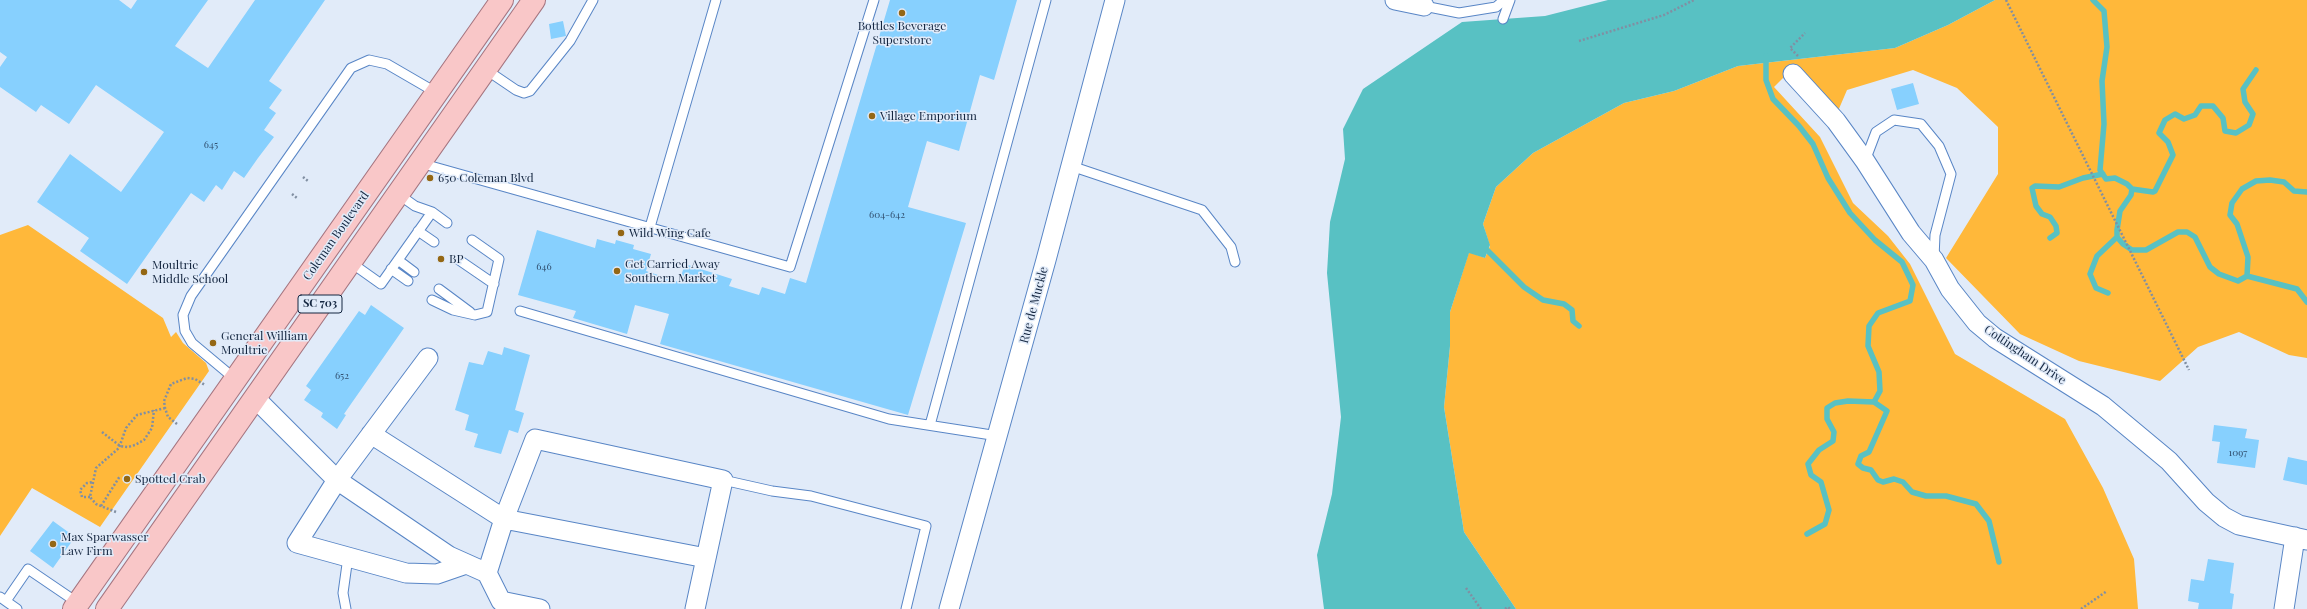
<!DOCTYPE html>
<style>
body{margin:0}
canvas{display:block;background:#e1ebf9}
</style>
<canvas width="2307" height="609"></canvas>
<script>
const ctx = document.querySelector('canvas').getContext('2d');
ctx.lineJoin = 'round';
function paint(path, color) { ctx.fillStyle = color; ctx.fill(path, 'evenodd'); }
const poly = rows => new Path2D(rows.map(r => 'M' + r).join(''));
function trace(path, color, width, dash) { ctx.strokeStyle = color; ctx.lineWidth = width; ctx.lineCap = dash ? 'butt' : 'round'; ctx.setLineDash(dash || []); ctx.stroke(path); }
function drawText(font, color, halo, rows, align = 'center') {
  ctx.font = font + ' "Playfair Display",serif'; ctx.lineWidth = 3; ctx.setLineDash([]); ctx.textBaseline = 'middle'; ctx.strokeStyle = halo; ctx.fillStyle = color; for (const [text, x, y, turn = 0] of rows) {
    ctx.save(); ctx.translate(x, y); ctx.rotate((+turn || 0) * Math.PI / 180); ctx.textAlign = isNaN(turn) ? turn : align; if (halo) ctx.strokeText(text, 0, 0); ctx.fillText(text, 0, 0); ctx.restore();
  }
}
paint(poly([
 [1995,0,2307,0,2307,358,2289,355,2239,332,2198,347,2160,381,2079,361,2020,334,1946,258,1998,174,1998,127,1957,88,1913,70,1847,90,1838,111,1795,66,1774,87,1820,137,1853,203,1888,236,1910,264,1955,354,2065,419,2103,488,2134,559,2138,609,1516,609,1464,532,1444,407,1450,346,1450,312,1469,252,1485,258,1490,246,1483,224,1496,187,1533,153,1624,103,1674,91,1738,66,1895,48,1948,25],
 [28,225,163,318,171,337,176,332,183,343,206,363,209,371,100,527,32,488,0,536,0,235]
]), '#ffb83a');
paint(poly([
 [1608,0,1995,0,1948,25,1895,48,1738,66,1674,91,1624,103,1533,153,1496,187,1483,224,1490,245,1485,258,1469,253,1450,312,1450,346,1444,407,1464,532,1516,609,1324,609,1317,555,1332,494,1341,417,1327,273,1330,222,1345,159,1343,129,1363,89,1462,22,1545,16]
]), '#58c1c3');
trace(poly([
 [2093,0,2104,11,2107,47,2102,81,2104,124,2100,170,2106,179,2115,178,2127,184,2132,189,2131,195,2120,211,2117,230,2117,237,2123,244,2132,250,2146,250,2178,232,2187,232,2195,237,2210,267,2219,274,2238,281,2247,276,2248,257,2237,224,2230,215,2232,203,2242,189,2256,181,2270,180,2284,182,2294,191,2307,192],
 [1766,56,1766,80,1773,99,1799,126,1813,144,1828,178,1850,213,1875,240,1902,262,1913,285,1910,301,1878,313,1869,326,1868,346,1879,372,1880,391,1874,402,1887,411,1869,452,1861,456,1858,464,1863,468,1871,470,1878,480,1883,482,1894,479,1903,482,1912,492,1926,496,1946,496,1976,504,1989,521,1999,562],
 [2132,189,2153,192,2155,191,2173,155,2168,142,2159,133,2165,120,2175,114,2184,119,2195,115,2201,106,2213,106,2223,118,2225,131,2236,133,2249,125,2253,114,2245,102,2243,89,2256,70],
 [2050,238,2057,233,2056,226,2050,217,2042,214,2036,206,2032,188,2035,186,2059,187,2083,178,2103,174],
 [1488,251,1524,287,1543,300,1564,304,1572,310,1573,321,1579,326],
 [2247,276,2297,289,2307,302],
 [2108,293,2096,288,2090,274,2097,256,2117,237],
 [1807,534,1825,524,1829,510,1821,482,1811,475,1808,464,1819,450,1833,441,1834,432,1827,419,1827,408,1835,403,1848,401,1874,402]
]), '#58c1c3', 5.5);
paint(poly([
 [0,0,119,0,131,9,137,0,208,0,175,46,208,68,255,0,325,0,269,81,282,90,269,108,276,113,264,130,274,137,258,158,244,178,234,171,222,190,216,185,204,202,191,193,127,284,80,251,89,238,37,202,70,154,121,192,164,132,96,85,69,124,41,105,36,112,0,87,0,67,7,57,0,52],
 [890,0,1017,0,994,80,980,75,959,151,927,141,908,207,966,223,908,415,660,344,669,314,635,305,627,334,573,318,576,311,518,295,537,230,595,248,597,239,615,244,616,240,634,245,633,249,651,254,646,271,679,282,685,264,732,279,729,286,759,295,762,287,785,294,790,278,806,283],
 [563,21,566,36,551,39,549,24],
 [1913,83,1919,104,1897,110,1891,89],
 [371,305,404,328,344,414,346,415,337,429,321,417,323,413,304,400,311,390,306,386,359,311,365,315],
 [504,347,530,355,515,410,524,413,518,433,509,430,501,454,474,447,478,434,465,430,469,415,455,410,469,362,483,365,488,351,502,355],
 [2214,425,2247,429,2245,438,2259,440,2255,468,2217,463,2220,442,2212,441],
 [2288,457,2307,461,2307,485,2283,480],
 [53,521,75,537,53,568,30,551],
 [2208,559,2234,563,2230,593,2234,594,2232,609,2198,609,2199,603,2188,601,2191,579,2204,581]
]), '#87d0fe');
const service = poly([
 [1424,6,1459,13,1496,7,1504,0],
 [1503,19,1510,0],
 [485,69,516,90,524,93,530,91,570,41,593,0],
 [1865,161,1876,132,1894,120,1921,124,1939,146,1951,174,1935,235,1934,258],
 [420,163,790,267,874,0],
 [1071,166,1202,210,1231,247,1235,262],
 [432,212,447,223],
 [650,227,716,0],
 [418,231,434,242],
 [398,260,414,272],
 [459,260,494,284],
 [350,262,381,284,432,212,415,206,398,194],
 [391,269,408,281],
 [439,289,470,312],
 [432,300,453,310,475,315,487,312,499,259,472,240],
 [520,311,889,419,998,436],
 [235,379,192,343,185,331,183,315,191,296,351,68,369,60,387,64,437,93],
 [930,425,1046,0],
 [723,480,772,491,811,496,926,526,906,609],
 [0,597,17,609],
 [6,601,28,569,78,603],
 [346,609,343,593,348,557]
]);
const minor = poly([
 [1395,0,1424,6],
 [1793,74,1836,121,1865,161,1911,233,1934,260,1950,289,1977,323,1995,338,2103,406,2169,461,2206,502,2224,517,2239,525,2307,540],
 [255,398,337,480,428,358],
 [371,434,504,519,535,439,723,480,695,609],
 [466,564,437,574,406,573,297,543,337,480,449,556,487,573,501,601,540,609],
 [487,573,504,519,706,558],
 [949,609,1046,260,1115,0],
 [2284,609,2295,537]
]);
const primary = poly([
 [74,609,502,0],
 [107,609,534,0]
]);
trace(service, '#5986c6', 11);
trace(minor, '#5986c6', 21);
trace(primary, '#a67681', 24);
trace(poly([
 [2006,0,2189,370],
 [1579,41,1664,15,1694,0],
 [1798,56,1790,48,1805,33],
 [303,177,308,181],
 [292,194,297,198],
 [177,424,168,417,165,408,164,401,171,384,187,378,195,379,205,385],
 [102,432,120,446,128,447,135,445,144,440,152,428,154,410],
 [90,497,82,497,80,490,87,483,93,482],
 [101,506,120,476],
 [116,512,96,504,90,497,96,468,119,448,126,428,137,415,165,408],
 [1466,588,1481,609],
 [1505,609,1508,607,1510,609],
 [2081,609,2107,591]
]), '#818fa2', 2.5, [2, 2]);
trace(service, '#fff', 9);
trace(minor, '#fff', 19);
trace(primary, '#f9c7c8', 22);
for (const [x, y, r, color] of [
 [902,13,4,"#946714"],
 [872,116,4,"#946714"],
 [430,178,4,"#946714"],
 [621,233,4,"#946714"],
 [441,259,4,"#946714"],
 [617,271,4,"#946714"],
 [144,272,4,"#946714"],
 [213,343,4,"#946714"],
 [127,479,4,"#946714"],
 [53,544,4,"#946714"]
]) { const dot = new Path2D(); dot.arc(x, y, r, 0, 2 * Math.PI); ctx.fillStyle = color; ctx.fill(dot); trace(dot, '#e1ebf9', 1.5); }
drawText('10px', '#315070', null, [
 ["645",211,145],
 ["604-642",887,215],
 ["646",544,267],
 ["652",342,376],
 ["1097",2238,453]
]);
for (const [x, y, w] of [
 [320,304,44]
]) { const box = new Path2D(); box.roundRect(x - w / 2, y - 9, w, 18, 3); ctx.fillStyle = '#e1ebf9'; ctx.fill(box); trace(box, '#142640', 1); }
drawText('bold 11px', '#142640', null, [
 ["SC 703",320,304]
]);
drawText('12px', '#142640', '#e1ebf9', [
 ["Bottles Beverage",902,26,"center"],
 ["Superstore",902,40,"center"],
 ["Village Emporium",880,116],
 ["650 Coleman Blvd",438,178],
 ["Wild Wing Cafe",629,233],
 ["BP",449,259],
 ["Get Carried Away",625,264],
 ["Southern Market",625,278],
 ["Moultrie",152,265],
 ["Middle School",152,279],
 ["General William",221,336],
 ["Moultrie",221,350],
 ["Spotted Crab",135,479],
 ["Max Sparwasser",61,537],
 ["Law Firm",61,551]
], 'left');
drawText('12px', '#142640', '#e1ebf9', [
 ["Coleman Boulevard",336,236,-55],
 ["Rue de Muckle",1034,305,-75],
 ["Cottingham Drive",2025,355,34]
]);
</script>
